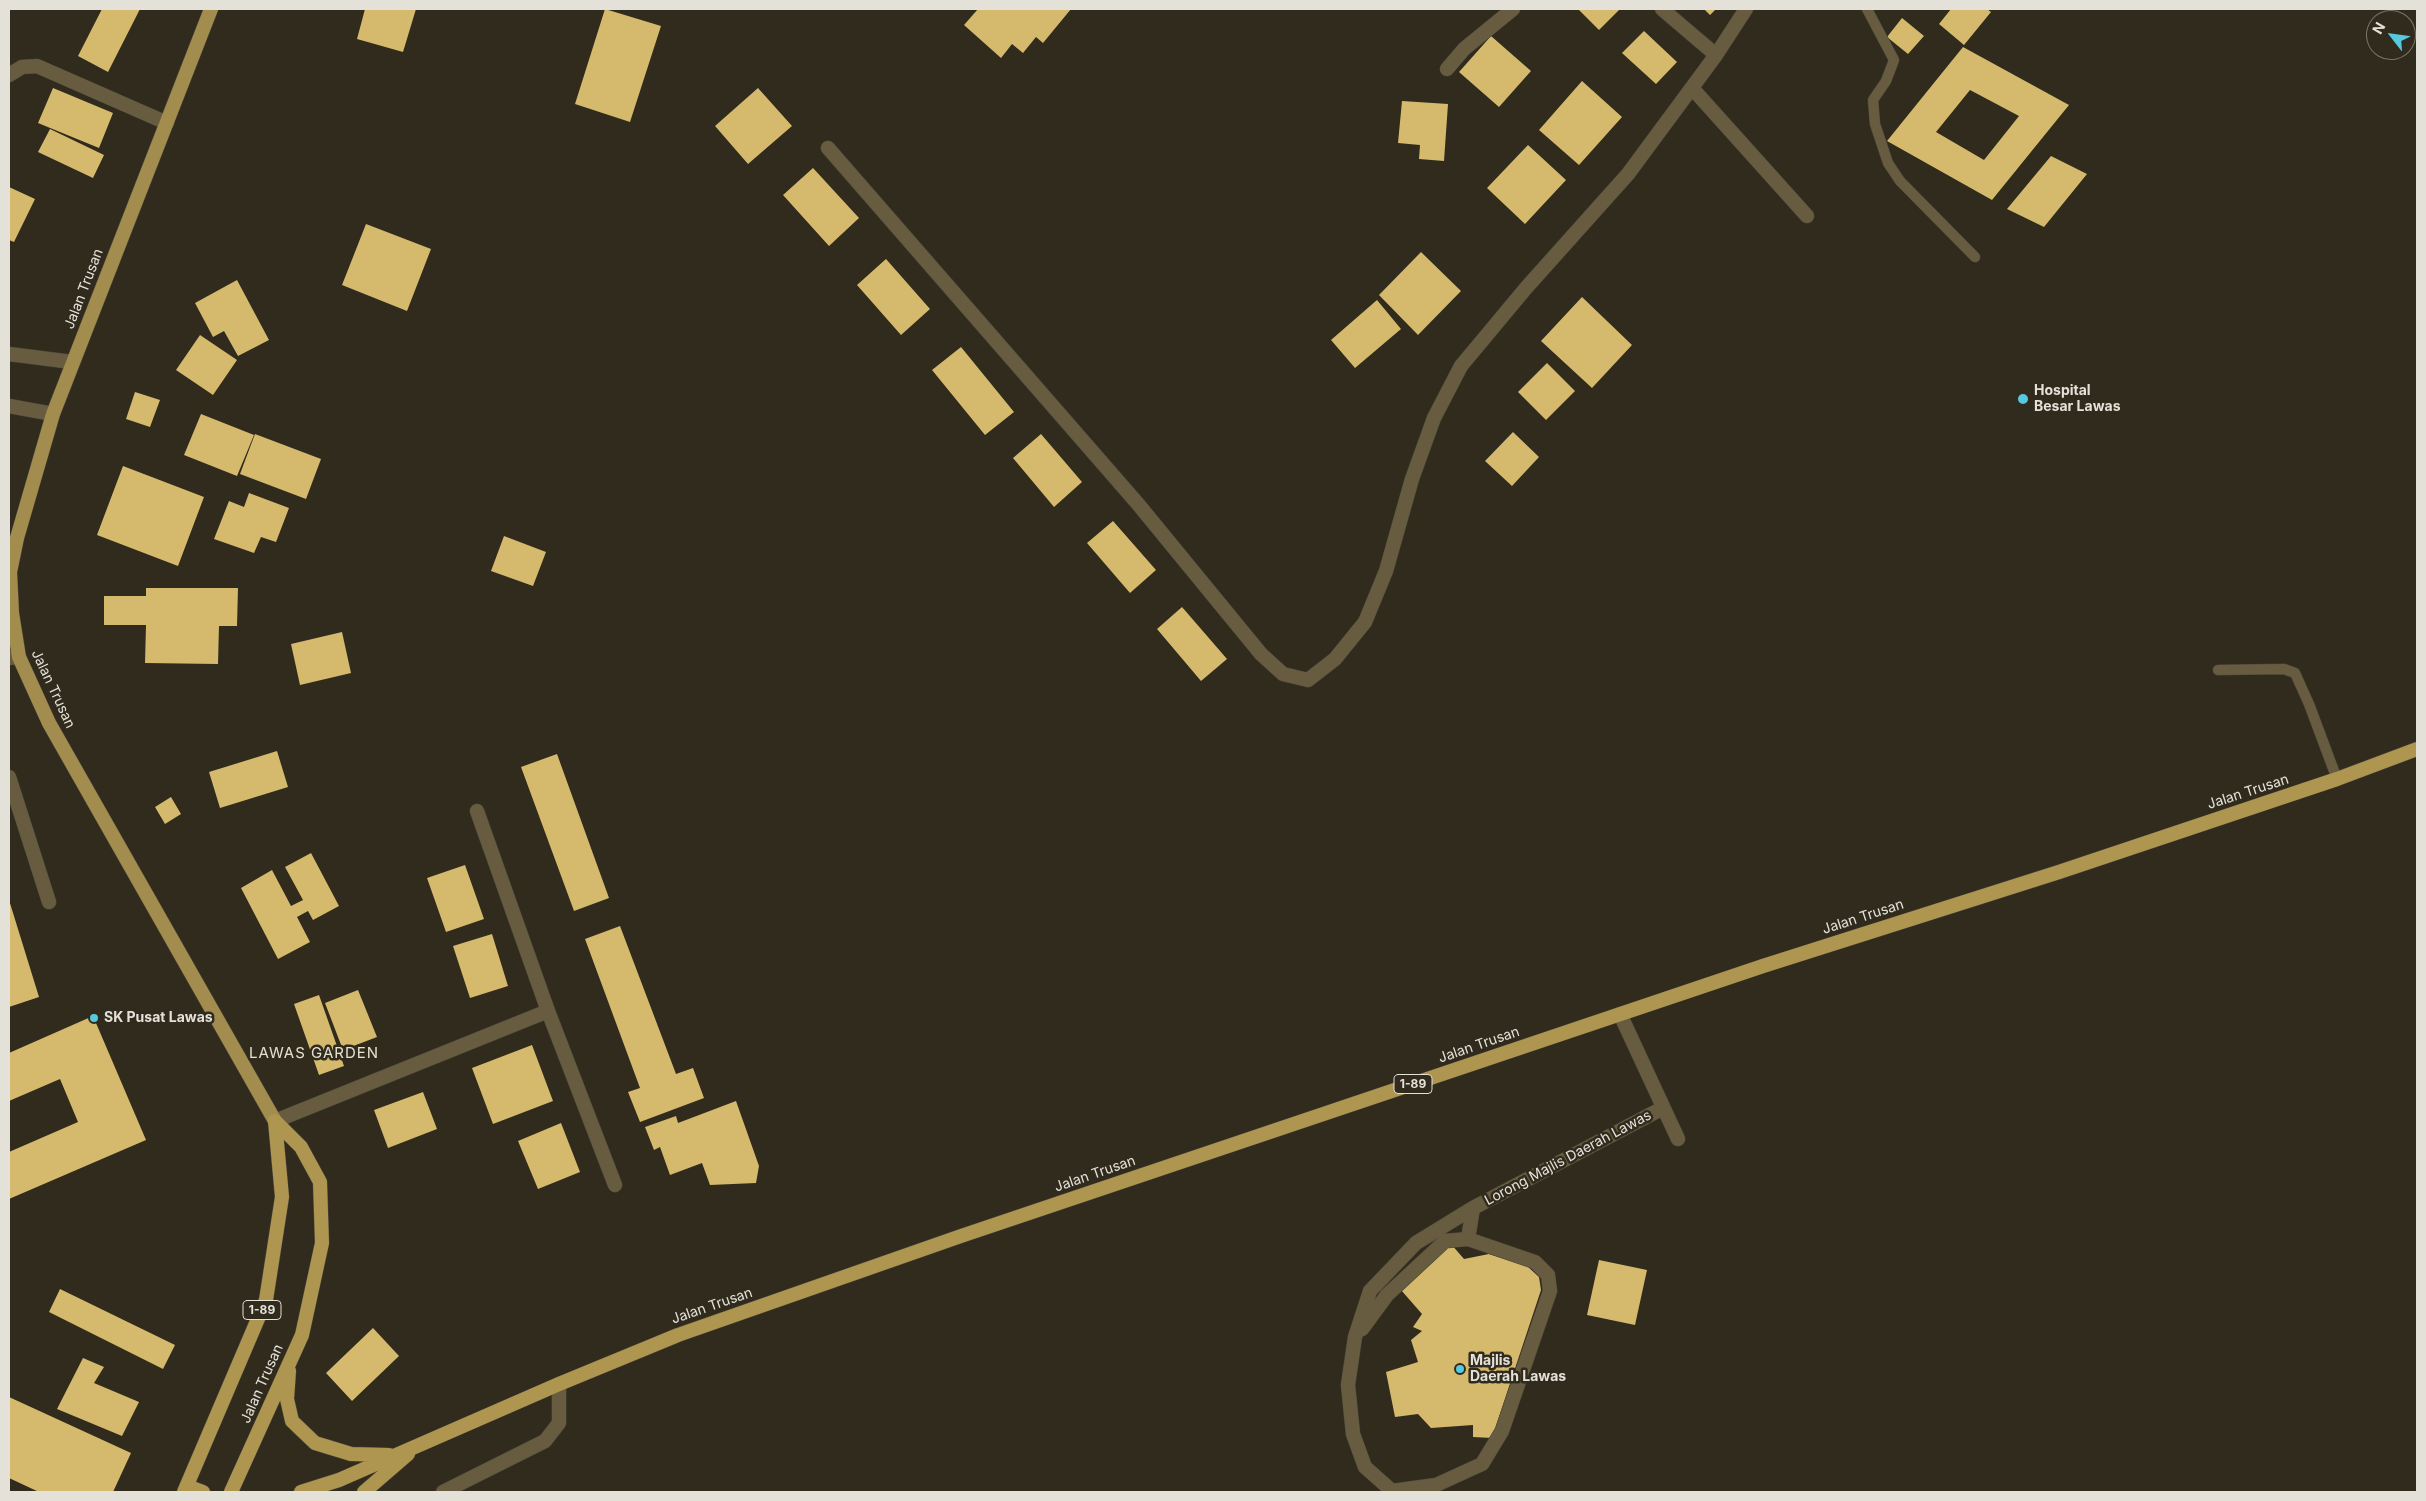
<!DOCTYPE html>
<style>
body{margin:0}
#map{position:relative;width:2426px;height:1501px;overflow:hidden;background:#302b1d;font-family:Inter,sans-serif}
canvas{display:block}
.frame{position:absolute;inset:0;border:10px solid #e4e1d9;pointer-events:none}
.north{position:absolute;left:2366px;top:10px;width:50px;height:50px;box-sizing:border-box;background:#302b1d;border:1px solid #787468;border-radius:50%;rotate:300deg;font-size:14px;font-weight:700;line-height:20px;text-align:center;color:#e4e1d9}
.north::after{content:'';display:block;margin:auto;width:18px;height:22px;background:#56c9e1;clip-path:polygon(50% 0,100% 100%,50% 72%,0 100%)}
</style>
<div id="map">
<canvas width="2426" height="1501"></canvas>
<div class="frame"></div>
<div class="north">N</div>
</div>
<script>
const ctx = document.querySelector('canvas').getContext('2d');
ctx.lineJoin = 'round';
function paint(path, color) { ctx.fillStyle = color; ctx.fill(path, 'evenodd'); }
const poly = rows => new Path2D(rows.map(r => 'M' + r).join(''));
function trace(path, color, width, dash) { ctx.strokeStyle = color; ctx.lineWidth = width; ctx.lineCap = dash ? 'butt' : 'round'; ctx.setLineDash(dash || []); ctx.stroke(path); }
function drawText(font, color, halo, rows, align = 'center') {
  ctx.font = font + ' Inter,sans-serif'; ctx.lineWidth = 5; ctx.setLineDash([]); ctx.textBaseline = 'middle'; ctx.strokeStyle = halo; ctx.fillStyle = color; for (const [text, x, y, turn = 0] of rows) {
    ctx.save(); ctx.translate(x, y); ctx.rotate((+turn || 0) * Math.PI / 180); ctx.textAlign = isNaN(turn) ? turn : align; if (halo) ctx.strokeText(text, 0, 0); ctx.fillText(text, 0, 0); ctx.restore();
  }
}
paint(poly([
 [102,9,140,9,108,72,78,56],
 [365,9,416,9,403,52,357,39],
 [605,9,661,26,630,122,575,104],
 [978,9,1071,9,1043,43,1036,37,1023,53,1012,44,1001,58,964,25],
 [1578,9,1620,9,1599,30],
 [1704,9,1716,9,1710,15],
 [1951,9,1987,9,1991,12,1964,45,1939,24],
 [1902,18,1924,36,1908,54,1887,37],
 [1644,31,1677,62,1656,84,1622,53],
 [1491,36,1531,71,1499,107,1459,72],
 [1963,47,2069,105,1992,200,1887,141],
 [1970,90,2019,116,1984,160,1936,132],
 [1582,81,1622,117,1579,165,1539,130],
 [53,88,113,113,99,148,38,123],
 [758,88,792,126,748,164,715,126],
 [1402,101,1448,104,1444,161,1419,159,1420,145,1398,143],
 [50,129,104,155,93,178,38,152],
 [1528,145,1566,180,1525,224,1487,188],
 [2051,156,2087,174,2044,227,2007,209],
 [813,168,859,218,829,246,783,195],
 [9,187,35,199,14,242,9,240],
 [366,224,431,249,407,311,342,285],
 [1421,252,1461,291,1418,335,1379,295],
 [886,259,930,309,901,335,857,285],
 [237,280,269,340,238,356,224,331,213,337,195,303],
 [1582,297,1632,345,1592,388,1541,341],
 [1377,300,1401,329,1355,368,1331,340],
 [200,335,237,360,213,395,176,370],
 [961,347,1014,412,985,435,932,370],
 [1547,363,1575,391,1546,420,1518,392],
 [135,392,160,400,150,427,126,419],
 [201,414,254,435,237,476,184,455],
 [1513,432,1539,457,1512,486,1485,461],
 [255,434,321,459,306,499,240,474],
 [1041,434,1082,482,1054,507,1013,458],
 [123,466,204,497,178,566,97,535],
 [249,493,289,508,276,542,261,537,254,553,214,539,229,501,244,507],
 [1113,521,1156,570,1130,593,1087,543],
 [504,536,546,552,533,586,491,571],
 [146,588,238,588,237,626,219,626,218,664,145,663,146,625,104,625,104,596,146,596],
 [1182,607,1227,659,1201,681,1157,629],
 [342,632,351,673,300,685,291,644],
 [277,751,288,787,220,808,209,772],
 [557,754,609,898,574,911,521,767],
 [171,797,181,814,165,824,155,807],
 [311,853,339,906,313,920,308,911,297,917,310,942,278,959,241,888,272,870,291,906,303,900,285,867],
 [465,865,484,919,446,932,427,878],
 [9,900,39,997,9,1007],
 [620,926,676,1074,693,1068,704,1098,640,1122,628,1092,640,1088,585,939],
 [492,934,508,986,470,998,453,946],
 [358,990,377,1037,343,1050,325,1003],
 [319,995,344,1066,319,1075,294,1004],
 [93,1016,146,1140,9,1199,9,1152,78,1122,60,1079,9,1101,9,1053],
 [532,1045,553,1101,493,1124,472,1068],
 [423,1092,437,1129,388,1148,374,1110],
 [736,1101,759,1166,756,1183,710,1185,702,1163,670,1175,660,1147,654,1150,645,1127,676,1116,678,1123],
 [561,1123,580,1172,538,1189,518,1141],
 [1451,1244,1464,1259,1489,1254,1527,1266,1539,1277,1541,1290,1492,1438,1473,1437,1473,1425,1431,1428,1418,1414,1395,1417,1386,1372,1418,1362,1411,1340,1422,1331,1413,1327,1422,1314,1401,1290],
 [1599,1260,1647,1270,1635,1325,1587,1315],
 [60,1289,175,1345,163,1369,49,1312],
 [373,1328,399,1356,352,1401,326,1373],
 [83,1358,104,1367,94,1383,139,1402,122,1436,57,1409],
 [9,1397,131,1453,113,1492,39,1492,9,1478]
]), '#d5ba6d');
const service = poly([
 [1867,9,1894,60,1886,81,1873,100,1875,124,1888,163,1900,181,1975,257],
 [2218,670,2284,669,2295,673,2309,704,2337,779]
]);
const minor = poly([
 [1662,9,1716,55],
 [1447,69,1464,49,1513,9],
 [9,75,22,67,37,66,167,123],
 [1692,88,1807,216],
 [828,148,1138,504,1261,654,1283,674,1308,680,1335,659,1365,622,1386,571,1412,479,1434,418,1461,366,1526,288,1628,174,1716,55,1746,9],
 [9,406,53,414],
 [9,658,19,657],
 [9,777,49,902],
 [477,811,548,1011],
 [1620,1014,1678,1139],
 [275,1121,548,1011,615,1185],
 [1473,1208,1468,1239,1535,1262,1548,1275,1550,1291,1502,1431,1482,1464,1436,1485,1392,1491,1365,1467,1353,1434,1348,1385,1355,1337,1370,1291,1416,1243,1473,1208,1663,1108],
 [1362,1329,1387,1295,1445,1241,1468,1239],
 [443,1492,545,1441,559,1423,559,1384]
]);
const tertiary = poly([
 [9,354,72,362]
]);
const primary = poly([
 [211,9,53,414,17,538,10,572,12,613,19,657,49,723,275,1121]
]);
const trunk = poly([
 [289,1371,287,1399,292,1421,315,1443,351,1454,389,1455],
 [187,1486,203,1492],
 [184,1492,266,1300,282,1197,275,1121],
 [231,1492,302,1335,322,1243,320,1182,301,1147,275,1121],
 [301,1492,339,1480,559,1384,678,1335,961,1236,1763,966,2059,872,2337,779,2417,749],
 [364,1492,408,1454]
]);
trace(service, '#4d483b', 11);
trace(minor, '#4d483b', 15);
trace(tertiary, '#4d483b', 15);
trace(primary, '#4d483b', 15);
trace(trunk, '#4d483b', 15);
trace(service, '#675c3f', 10);
trace(minor, '#675c3f', 14);
trace(tertiary, '#675c3f', 14);
trace(primary, '#a28c4e', 14);
trace(trunk, '#ae9650', 14);
for (const [x, y, r, color] of [
 [2023,399,6,"#56c9e1"],
 [94,1018,5,"#56c9e1"],
 [1460,1369,5,"#56c9e1"]
]) { const dot = new Path2D(); dot.arc(x, y, r, 0, 2 * Math.PI); ctx.fillStyle = color; ctx.fill(dot); trace(dot, '#302b1d', 2); }
for (const [x, y, w] of [
 [1413,1084,38],
 [262,1310,38]
]) { const box = new Path2D(); box.roundRect(x - w / 2, y - 9.5, w, 19, 4); ctx.fillStyle = '#302b1d'; ctx.fill(box); trace(box, '#e4e1d9', 1); }
drawText('bold 12px', '#e4e1d9', null, [
 ["1-89",1413,1084],
 ["1-89",262,1310]
]);
drawText('14px', '#e4e1d9', '#302b1d', [
 ["Jalan Trusan",84,289,-69],
 ["Jalan Trusan",53,689,65],
 ["Jalan Trusan",2248,792,-18],
 ["Jalan Trusan",1863,917,-18],
 ["Jalan Trusan",1479,1045,-19],
 ["Lorong Majlis Daerah Lawas",1568,1158,-28],
 ["Jalan Trusan",1095,1174,-19],
 ["Jalan Trusan",712,1306,-19],
 ["Jalan Trusan",262,1384,-66]
]);
drawText('bold 14px', '#e4e1d9', '#302b1d', [
 ["Hospital",2034,391],
 ["Besar Lawas",2034,407],
 ["SK Pusat Lawas",104,1018],
 ["Majlis",1470,1361],
 ["Daerah Lawas",1470,1377]
], 'left');
ctx.letterSpacing = '1px';
drawText('15px', '#e6e0cf', '#302b1d', [
 ["LAWAS GARDEN",314,1053]
]);
ctx.letterSpacing = '0px';
</script>
